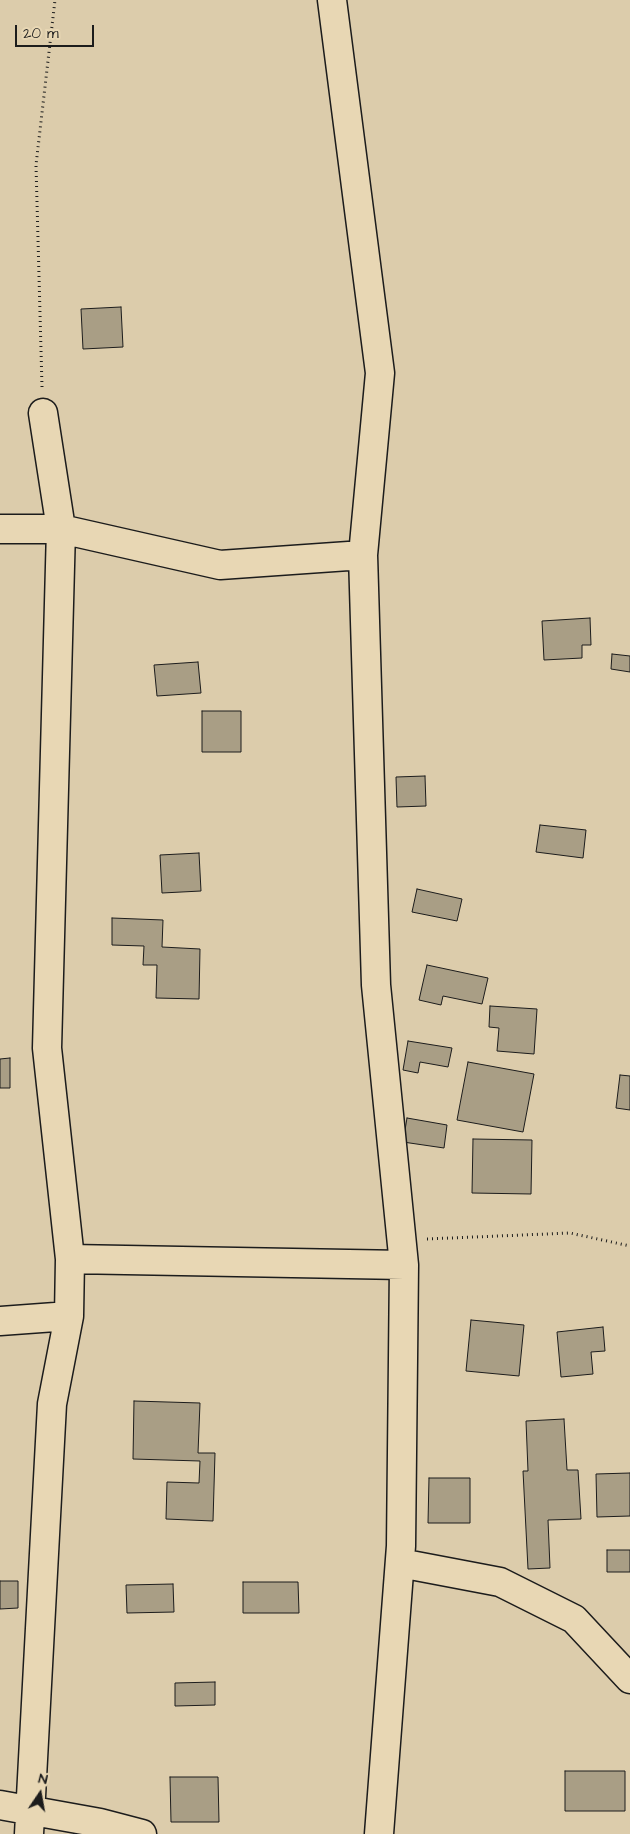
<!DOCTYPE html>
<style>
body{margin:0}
#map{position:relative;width:630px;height:1834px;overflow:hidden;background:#dcccab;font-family:"Architects Daughter",sans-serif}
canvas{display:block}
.north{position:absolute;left:15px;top:1769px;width:50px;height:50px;-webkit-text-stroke:4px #e8d7b4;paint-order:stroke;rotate:12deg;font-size:14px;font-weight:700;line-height:20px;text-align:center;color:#1c1c1c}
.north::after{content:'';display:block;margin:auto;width:18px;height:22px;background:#1c1c1c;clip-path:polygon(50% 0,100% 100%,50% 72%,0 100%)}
.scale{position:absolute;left:15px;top:25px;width:79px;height:22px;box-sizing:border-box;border:2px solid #1c1c1c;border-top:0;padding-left:6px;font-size:15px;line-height:18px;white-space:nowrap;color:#1c1c1c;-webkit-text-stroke:4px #e8d7b4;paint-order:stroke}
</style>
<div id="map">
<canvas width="630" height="1834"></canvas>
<div class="north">N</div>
<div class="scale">20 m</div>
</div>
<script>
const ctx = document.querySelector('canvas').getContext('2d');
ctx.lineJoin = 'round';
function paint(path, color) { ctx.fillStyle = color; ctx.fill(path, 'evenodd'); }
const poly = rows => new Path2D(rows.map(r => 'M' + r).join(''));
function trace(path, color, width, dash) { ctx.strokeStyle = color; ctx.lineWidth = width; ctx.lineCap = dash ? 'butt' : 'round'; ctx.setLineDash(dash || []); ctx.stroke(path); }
const building = poly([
 [121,307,123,347,83,349,81,309,121,307],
 [590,618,591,645,582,645,582,658,544,660,542,621,590,618],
 [612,654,630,656,630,672,611,669,612,654],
 [198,662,201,693,157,696,154,665,198,662],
 [202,711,241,711,241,752,202,752,202,711],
 [425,776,426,806,397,807,396,777,425,776],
 [540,825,586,830,583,858,536,852,540,825],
 [199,853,201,891,162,893,160,855,199,853],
 [417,889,462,899,457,921,412,912,417,889],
 [112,918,163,920,162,947,200,949,199,999,156,998,157,965,143,965,144,946,112,945,112,918],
 [427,965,488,978,482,1004,443,996,441,1005,419,1000,427,965],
 [490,1006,537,1009,534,1054,497,1051,499,1028,489,1027,490,1006],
 [408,1041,452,1048,448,1067,420,1062,418,1073,403,1070,408,1041],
 [10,1058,10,1088,0,1088,0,1059,10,1058],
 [468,1062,534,1074,523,1132,457,1120,468,1062],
 [620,1075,630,1076,630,1110,616,1108,620,1075],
 [407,1118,447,1125,444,1148,403,1142,407,1118],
 [473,1139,532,1140,531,1194,472,1193,473,1139],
 [471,1320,524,1325,519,1376,466,1371,471,1320],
 [603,1327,605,1351,591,1352,593,1374,561,1377,557,1332,603,1327],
 [134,1401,200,1403,198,1453,215,1453,213,1521,166,1519,167,1482,199,1483,200,1461,133,1459,134,1401],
 [564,1419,567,1470,578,1470,581,1519,548,1520,550,1568,528,1569,523,1471,528,1471,526,1421,564,1419],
 [630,1473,630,1516,597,1517,596,1474,630,1473],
 [429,1478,470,1478,470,1523,428,1523,429,1478],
 [607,1550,630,1550,630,1572,607,1572,607,1550],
 [0,1581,18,1581,18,1608,0,1609,0,1581],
 [243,1582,298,1582,299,1613,243,1613,243,1582],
 [173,1584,174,1612,127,1613,126,1585,173,1584],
 [215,1682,215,1705,175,1706,175,1683,215,1682],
 [565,1771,625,1771,625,1811,565,1811,565,1771],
 [170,1777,218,1777,219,1822,171,1822,170,1777]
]);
paint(building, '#a99e85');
trace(building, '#1c1c1c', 1);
const minor = poly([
 [332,0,380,373,363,555],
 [43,413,61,529,220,565,363,555,376,985,404,1265,401,1546,379,1834],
 [0,529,61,529,47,1048,70,1259,69,1316,52,1404,29,1834],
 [70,1259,404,1265],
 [0,1321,69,1316],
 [400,1563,500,1582,574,1619,630,1679],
 [0,1805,100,1823,142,1834]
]);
trace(minor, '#1c1c1c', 31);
trace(poly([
 [42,387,36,165,55,0],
 [427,1239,570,1233,630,1246]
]), '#1c1c1c', 3, [1, 4]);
trace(minor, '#e8d7b4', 28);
</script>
